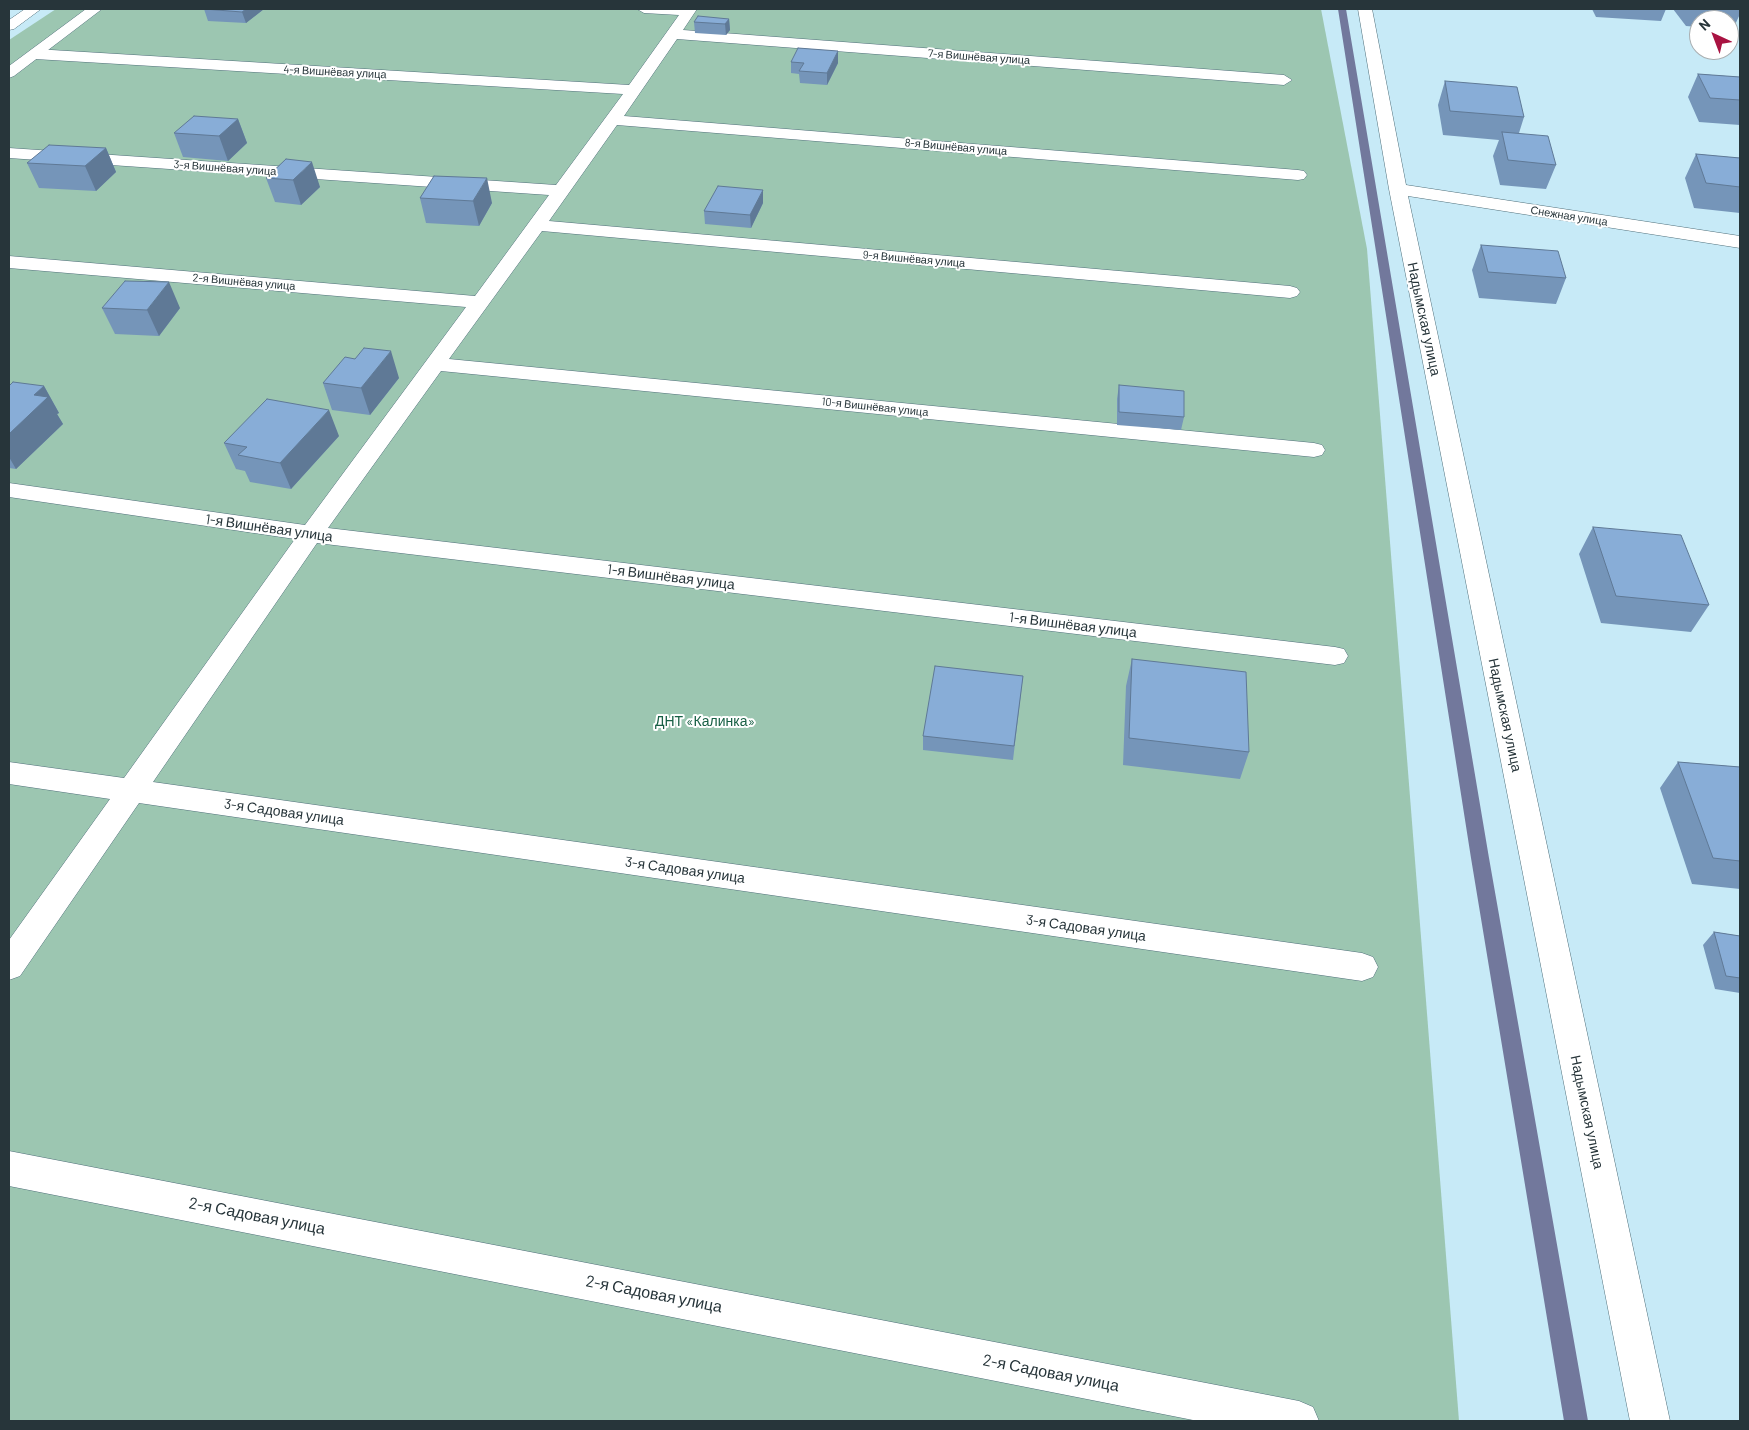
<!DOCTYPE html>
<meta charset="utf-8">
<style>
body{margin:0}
#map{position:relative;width:1749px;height:1430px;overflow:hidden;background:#c7eaf7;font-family:Barlow,sans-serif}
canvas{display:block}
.frame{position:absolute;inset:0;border:10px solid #27353a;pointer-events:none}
.north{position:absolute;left:1689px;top:10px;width:50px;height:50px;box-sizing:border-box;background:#fff;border:1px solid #a9aeb0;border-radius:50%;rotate:317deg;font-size:14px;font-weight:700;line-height:20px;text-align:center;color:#27353a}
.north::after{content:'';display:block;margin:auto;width:18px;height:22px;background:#a91342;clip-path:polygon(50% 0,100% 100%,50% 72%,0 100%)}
</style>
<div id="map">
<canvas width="1749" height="1430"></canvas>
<div class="frame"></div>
<div class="north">N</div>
</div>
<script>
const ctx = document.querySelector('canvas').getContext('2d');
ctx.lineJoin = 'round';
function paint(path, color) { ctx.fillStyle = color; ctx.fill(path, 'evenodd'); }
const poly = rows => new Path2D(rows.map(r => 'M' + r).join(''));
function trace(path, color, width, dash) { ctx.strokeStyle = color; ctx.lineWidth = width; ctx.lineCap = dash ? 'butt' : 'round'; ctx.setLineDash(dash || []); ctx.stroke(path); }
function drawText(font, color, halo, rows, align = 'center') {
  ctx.font = font + ' Barlow,sans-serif'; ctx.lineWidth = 4; ctx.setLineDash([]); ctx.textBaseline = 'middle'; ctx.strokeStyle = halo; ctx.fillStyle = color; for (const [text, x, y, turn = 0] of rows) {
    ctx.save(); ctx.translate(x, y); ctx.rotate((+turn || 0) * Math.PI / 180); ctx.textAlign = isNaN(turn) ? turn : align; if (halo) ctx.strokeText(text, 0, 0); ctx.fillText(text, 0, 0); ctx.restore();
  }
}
paint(poly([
 [56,9,1321,9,1367,249,1459,1421,9,1421,9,40]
]), '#9cc6b1');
paint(poly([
 [1338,9,1346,9,1489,858,1588,1421,1564,1421,1471,858,1338,9]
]), '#72789c');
const lane = poly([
 [86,9,102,9,14,76,9,78,9,66,86,9]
]);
const street = poly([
 [25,9,41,9,14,29,9,30,9,20,25,9],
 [637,9,697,9,683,30,1284,75,1292,80,1284,85,677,39,624,116,1298,170,1304,171,1307,175,1304,179,1298,180,617,125,549,221,1290,286,1297,288,1300,292,1297,296,1290,298,542,231,449,359,1314,443,1322,445,1325,450,1322,455,1314,457,441,371,328,528,1335,647,1344,649,1348,656,1344,663,1335,665,317,543,153,782,1362,953,1373,957,1378,967,1373,977,1362,981,139,803,20,976,9,980,9,940,110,799,9,784,9,762,124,778,295,539,9,497,9,483,305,525,466,307,9,268,9,256,475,296,549,195,9,158,9,148,556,185,623,94,35,59,27,54,35,49,629,85,679,15,644,13,637,9],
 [1358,9,1372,9,1406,185,1740,236,1740,248,1408,196,1670,1421,1630,1421,1389,189,1358,9],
 [9,1151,1299,1401,1313,1407,1319,1421,1198,1421,9,1186,9,1151]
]);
trace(lane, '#51707b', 1);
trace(street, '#51707b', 1);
paint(lane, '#fff');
paint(street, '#fff');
paint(poly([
 [204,9,264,9,246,23,208,21],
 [1592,9,1666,9,1661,21,1596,17],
 [1673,9,1740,9,1740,14,1733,29,1729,28,1729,20,1699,20,1699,27,1686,26],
 [729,19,730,30,726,35,695,33,694,22],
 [838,51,838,63,827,85,800,83,799,74,791,73,791,62],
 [1698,74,1740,77,1740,125,1699,122,1688,97],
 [1445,81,1524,117,1519,133,1556,165,1546,189,1500,185,1493,156,1499,140,1443,135,1438,105],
 [238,119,247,143,228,161,183,157,174,133],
 [106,148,116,172,96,191,39,188,27,163],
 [1696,154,1740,158,1740,213,1694,208,1685,178],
 [286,159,320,187,301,205,275,202,266,178],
 [434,176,492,203,479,226,426,223,420,198],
 [763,203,751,228,705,224,704,211],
 [1481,245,1566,278,1556,304,1479,298,1472,270],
 [102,308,180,308,159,336,115,334],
 [355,359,399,378,370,415,332,410,323,383],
 [1119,385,1184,417,1181,430,1117,425,1117,399],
 [9,386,44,386,59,413,57,414,63,424,16,469,9,468],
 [339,436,291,489,250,482,245,471,236,469,224,443],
 [1593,527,1709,605,1691,632,1601,623,1579,554],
 [1132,659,1249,752,1240,779,1123,765,1126,686],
 [1023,676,1013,760,923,750,923,736],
 [1678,762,1740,767,1740,889,1692,884,1660,788],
 [1714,932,1740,936,1740,993,1715,989,1703,945]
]), '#7595b9');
paint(poly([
 [246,9,264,9,246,23,242,12],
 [729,19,730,30,726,35,725,24],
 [838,51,838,63,827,85,827,73],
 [238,119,247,143,228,161,219,136],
 [106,148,116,172,96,191,85,166],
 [312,162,320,187,301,205,293,180],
 [487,178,492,203,479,226,473,201],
 [763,190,763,203,751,228,750,215],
 [169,282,180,308,159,336,147,310],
 [391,351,399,378,370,415,361,388],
 [44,386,59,413,57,414,63,424,16,469,9,457,9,434,34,395],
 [329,410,339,436,291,489,280,463]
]), '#5f7996');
const building = poly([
 [204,9,246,9,242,12,204,9],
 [698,16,729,19,725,24,694,22,698,16],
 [798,48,838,51,827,73,799,71,804,63,791,62,798,48],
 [1698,74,1740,77,1740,100,1710,98,1698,74],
 [1445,81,1517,87,1524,117,1450,111,1445,81],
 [194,116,238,119,219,136,174,133,194,116],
 [1502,132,1548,136,1556,165,1508,160,1502,132],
 [49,145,106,148,85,166,27,163,49,145],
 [1696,154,1740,158,1740,187,1706,183,1696,154],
 [286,159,312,162,293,180,266,178,286,159],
 [434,176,487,178,473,201,420,198,434,176],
 [718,186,763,190,750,215,704,211,718,186],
 [1481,245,1558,251,1566,278,1488,272,1481,245],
 [125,281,169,282,147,310,102,308,125,281],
 [364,348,391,351,361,388,323,383,345,357,355,359,364,348],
 [13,382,44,386,34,395,48,397,9,434,9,386,13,382],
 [1119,385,1184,391,1184,417,1119,412,1119,385],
 [267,399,329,410,280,463,238,455,247,447,224,443,267,399],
 [1593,527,1681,535,1709,605,1616,596,1593,527],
 [1132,659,1246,672,1249,752,1129,738,1132,659],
 [935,666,1023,676,1014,746,923,736,935,666],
 [1678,762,1740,767,1740,861,1713,858,1678,762],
 [1714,932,1740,936,1740,978,1726,976,1714,932]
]);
paint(building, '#88add7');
trace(building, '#5f7996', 1);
drawText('11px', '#27353a', '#fff', [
 ["7-я Вишнёвая улица",979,57,4],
 ["4-я Вишнёвая улица",335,72,3],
 ["8-я Вишнёвая улица",956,147,5],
 ["3-я Вишнёвая улица",225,168,4],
 ["Снежная улица",1569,216,9],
 ["9-я Вишнёвая улица",914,259,5],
 ["2-я Вишнёвая улица",244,282,5],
 ["10-я Вишнёвая улица",875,407,6]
]);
drawText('14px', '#27353a', '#fff', [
 ["Надымская улица",1424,319,78],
 ["1-я Вишнёвая улица",269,528,8],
 ["1-я Вишнёвая улица",671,577,7],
 ["1-я Вишнёвая улица",1073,625,7],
 ["Надымская улица",1505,715,78],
 ["3-я Садовая улица",284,812,8],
 ["3-я Садовая улица",685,870,8],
 ["3-я Садовая улица",1086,928,8],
 ["Надымская улица",1587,1112,78]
]);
drawText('14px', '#186045', '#fff', [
 ["ДНТ «Калинка»",705,721]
]);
drawText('16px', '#27353a', '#fff', [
 ["2-я Садовая улица",257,1216,11],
 ["2-я Садовая улица",654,1294,11],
 ["2-я Садовая улица",1051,1373,11]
]);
</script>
